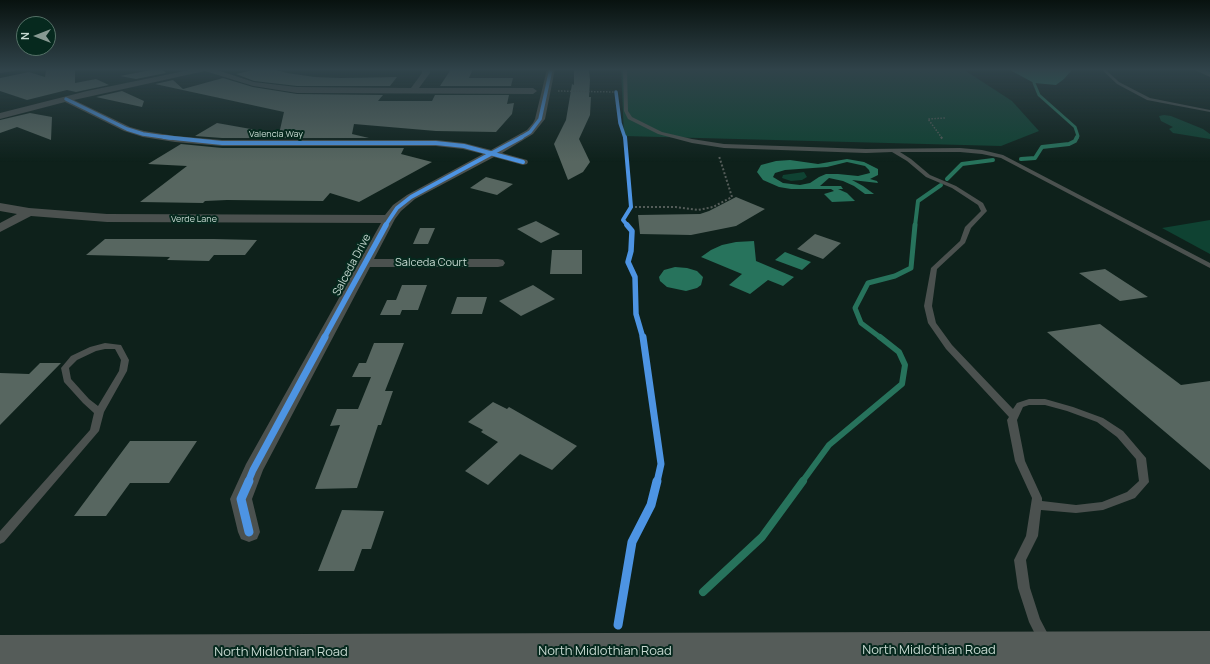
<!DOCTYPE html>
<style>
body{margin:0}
#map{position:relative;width:1210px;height:664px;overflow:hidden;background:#0e211b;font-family:Manrope,sans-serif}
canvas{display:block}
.north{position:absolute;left:16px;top:16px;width:40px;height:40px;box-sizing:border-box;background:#06291e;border:1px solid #547066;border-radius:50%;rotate:270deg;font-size:11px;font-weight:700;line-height:16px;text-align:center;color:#c8dad2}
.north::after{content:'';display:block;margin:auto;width:14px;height:18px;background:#879992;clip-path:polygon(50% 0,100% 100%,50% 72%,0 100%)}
</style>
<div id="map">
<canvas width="1210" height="664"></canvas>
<div class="north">N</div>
</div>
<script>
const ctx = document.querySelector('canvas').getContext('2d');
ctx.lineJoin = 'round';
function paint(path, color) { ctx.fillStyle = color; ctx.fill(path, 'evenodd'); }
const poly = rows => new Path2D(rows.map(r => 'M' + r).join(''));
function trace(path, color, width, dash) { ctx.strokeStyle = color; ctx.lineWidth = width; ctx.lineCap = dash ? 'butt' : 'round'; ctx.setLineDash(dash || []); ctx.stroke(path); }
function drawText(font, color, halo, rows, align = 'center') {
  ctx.font = font + ' Manrope,sans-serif'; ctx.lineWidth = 4; ctx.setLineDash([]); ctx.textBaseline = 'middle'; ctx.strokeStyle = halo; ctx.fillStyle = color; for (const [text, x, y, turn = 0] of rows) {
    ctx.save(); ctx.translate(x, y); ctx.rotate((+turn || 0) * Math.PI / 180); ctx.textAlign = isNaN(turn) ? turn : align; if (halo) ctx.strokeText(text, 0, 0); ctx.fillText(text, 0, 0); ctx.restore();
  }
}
paint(poly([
 [621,69,963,69,1012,101,1039,131,1001,146,624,136],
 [1164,115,1171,116,1203,129,1210,134,1210,139,1173,133,1169,129,1173,127,1161,121,1159,116],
 [804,172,807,177,802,180,791,181,782,178,783,175],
 [1210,220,1210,254,1162,228]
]), '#0f4232');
paint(poly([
 [1008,69,1071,69,1072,70,1064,79,1056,85,1034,83],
 [847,159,864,162,878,169,878,175,870,179,877,181,878,183,852,180,863,186,874,194,865,194,854,186,843,181,829,178,820,186,841,186,843,189,838,189,847,193,855,201,832,202,824,194,834,191,831,189,791,189,779,187,763,180,757,172,761,165,776,161,790,160,818,164],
 [847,162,865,166,869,170,870,173,858,176,838,174,826,174,819,177,810,183,800,185,783,183,773,177,775,173,785,170,827,167],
 [754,241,756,261,794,277,783,286,768,280,750,294,729,285,742,274,701,257,711,250,722,245,736,242],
 [785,252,811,262,802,270,775,260],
 [675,267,687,268,697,271,703,277,701,285,697,288,686,291,667,287,660,281,659,277,664,270]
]), '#27735c');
trace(poly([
 [1034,83,1039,95,1075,127,1078,136,1077,138]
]), '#27735c', 3);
trace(poly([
 [1021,159,1035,158,1042,147,1069,144,1075,141,1077,137],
 [947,179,962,164,993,160],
 [915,226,918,201,941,185]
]), '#27735c', 4);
trace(poly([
 [881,338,861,323,855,308,868,283,895,276,911,268,915,225]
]), '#27735c', 5);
trace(poly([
 [802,482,829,445,902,384,905,365,899,352,880,337]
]), '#27735c', 6);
trace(poly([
 [703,592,762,537,803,481]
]), '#27735c', 8);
paint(poly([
 [52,69,75,69,75,83,96,79,109,85,76,92,67,90,27,100,0,91,0,78,29,72,45,77,46,70],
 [156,69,162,69,166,73,136,79,120,76],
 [256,69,273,69,287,73,315,77,341,78,397,77,390,86,297,86,254,81,236,74],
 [451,69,473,69,469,78,513,78,511,86,440,86],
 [574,70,589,70,590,80,589,97,591,97,590,115,579,139,590,162,583,172,568,180,554,144,566,120,572,84,574,85],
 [223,78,253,87,297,94,383,95,378,101,432,101,435,95,509,95,507,104,514,103,512,114,496,132,436,131,354,124,352,134,369,138,222,138,195,136,217,123,279,134,284,112,155,84,173,80,183,89],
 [122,91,144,101,142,107,96,97],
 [30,113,52,117,51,140,17,127,0,133,0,120],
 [181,144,222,148,404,148,401,154,432,162,359,202,330,193,323,201,227,200,205,201,203,203,140,202,187,166,148,164],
 [486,177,513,184,497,195,470,188],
 [736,197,765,209,736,226,691,235,640,234,638,215,700,214,709,211],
 [536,221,560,234,541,243,517,229],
 [420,228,435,228,428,244,413,244],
 [815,234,841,243,823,259,797,249],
 [105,239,214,239,257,240,245,255,214,255,209,261,167,260,170,257,86,255],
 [552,250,582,250,582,274,550,274],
 [1105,269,1148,297,1120,301,1079,273],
 [402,285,427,285,418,310,402,310,400,315,380,315,387,300,396,300],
 [533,285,555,299,521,316,499,301],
 [457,297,487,297,482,314,451,314],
 [1100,324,1181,385,1210,381,1210,470,1047,332],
 [374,343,404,343,385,391,393,391,381,425,378,425,357,488,315,489,340,425,330,426,337,409,358,409,371,377,352,377,359,363,366,363],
 [40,363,61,363,0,425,0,373,29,374],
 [493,402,507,409,509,407,577,446,552,470,520,454,488,485,465,471,498,442,481,432,483,430,468,422],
 [130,441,197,441,169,483,130,483,106,516,74,516],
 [342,510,384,511,371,549,362,549,354,571,318,571]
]), '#576660');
trace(poly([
 [558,91,615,92],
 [942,138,928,119,945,118]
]), '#545c59', 1.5, [1.5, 1.5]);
trace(poly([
 [941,137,943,140],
 [631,207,676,207,698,210,713,207,732,197,719,156]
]), '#545c59', 2, [2, 2]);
paint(poly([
 [623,69,627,69,628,111,632,117,662,132,692,139,724,144,866,149,960,148,982,150,1003,155,1210,263,1210,268,1208,267,1001,158,982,154,960,152,900,152,911,159,930,175,956,186,983,203,987,211,971,228,965,243,937,269,932,306,936,323,952,345,1013,409,1017,403,1029,399,1045,399,1073,407,1103,418,1123,431,1146,458,1149,482,1135,498,1103,510,1076,513,1041,510,1038,536,1026,560,1030,588,1040,619,1051,640,1050,644,1045,646,1040,644,1029,622,1018,588,1014,560,1026,536,1032,498,1015,461,1007,420,1009,417,946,349,928,323,924,306,931,268,960,241,965,227,981,211,978,205,952,188,926,177,907,161,892,152,866,153,724,148,692,143,658,134,628,119,624,111,623,69],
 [1029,405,1045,405,1067,411,1097,422,1117,437,1136,459,1139,481,1127,492,1102,502,1076,505,1042,501,1042,498,1025,461,1017,420,1023,407,1029,405],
 [1101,69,1105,69,1119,82,1150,98,1210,110,1210,112,1147,100,1117,84,1101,69],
 [105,343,121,345,129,360,127,371,104,412,99,431,4,542,0,544,0,531,90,430,94,413,83,403,64,382,61,368,71,356,90,347,105,343],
 [105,349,115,349,121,360,119,371,98,406,89,399,71,379,69,368,77,360,96,351,105,349]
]), '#4b514f');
paint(poly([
 [0,69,18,69,14,71,0,73,0,69],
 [194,69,214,69,254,82,297,87,411,88,422,73,422,69,430,69,430,73,419,88,533,88,537,91,533,94,297,93,253,86,205,71,74,100,130,127,144,131,175,136,222,140,436,140,464,143,491,150,527,130,533,123,535,119,547,69,555,69,545,119,533,134,502,153,527,160,528,162,527,164,523,165,494,157,415,199,401,211,395,219,374,259,498,259,503,260,505,263,503,266,498,267,370,267,263,470,252,499,260,532,257,539,249,542,241,539,238,532,230,499,246,464,381,223,107,222,31,216,0,232,0,223,17,214,0,211,0,203,29,208,107,214,385,215,393,205,407,195,483,154,463,149,436,146,222,146,175,142,143,137,124,131,65,102,0,119,0,113,87,91,194,69],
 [1193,69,1203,69,1210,72,1210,77,1193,69]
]), '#4b514f');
paint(poly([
 [1210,631,1210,664,0,664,0,635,1210,631]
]), '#555c59');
trace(poly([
 [616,92,620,123,625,138],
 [66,99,127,129,143,134,171,138],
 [520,138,530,132,540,119,551,69]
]), '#4d94e3', 3.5);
trace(poly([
 [164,137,222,143,436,143,464,146,523,162],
 [625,137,631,207,623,220,628,226],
 [385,226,397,208,411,197,522,137]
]), '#4d94e3', 4);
trace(poly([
 [627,225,632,231,631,251,628,262,635,277,636,314,643,338],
 [324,338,386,225]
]), '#4d94e3', 5.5);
trace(poly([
 [643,337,661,464,657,482],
 [248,482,253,470,325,337]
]), '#4d94e3', 7);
trace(poly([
 [249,481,241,499,249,532],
 [618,625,632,542,651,505,657,481]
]), '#4d94e3', 9);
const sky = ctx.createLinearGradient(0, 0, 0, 162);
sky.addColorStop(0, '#08120f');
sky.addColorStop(0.43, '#30434a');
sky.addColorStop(1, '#30434a00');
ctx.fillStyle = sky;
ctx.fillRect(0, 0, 1210, 162);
drawText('9px', '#c8dad2', '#06291e', [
 ["Valencia Way",276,134],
 ["Verde Lane",194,219]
]);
drawText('11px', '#c8dad2', '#06291e', [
 ["Salceda Court",431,263],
 ["Salceda Drive",352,265,-62]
]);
drawText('13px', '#c8dad2', '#06291e', [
 ["North Midlothian Road",929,650],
 ["North Midlothian Road",605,651],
 ["North Midlothian Road",281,652]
]);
</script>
